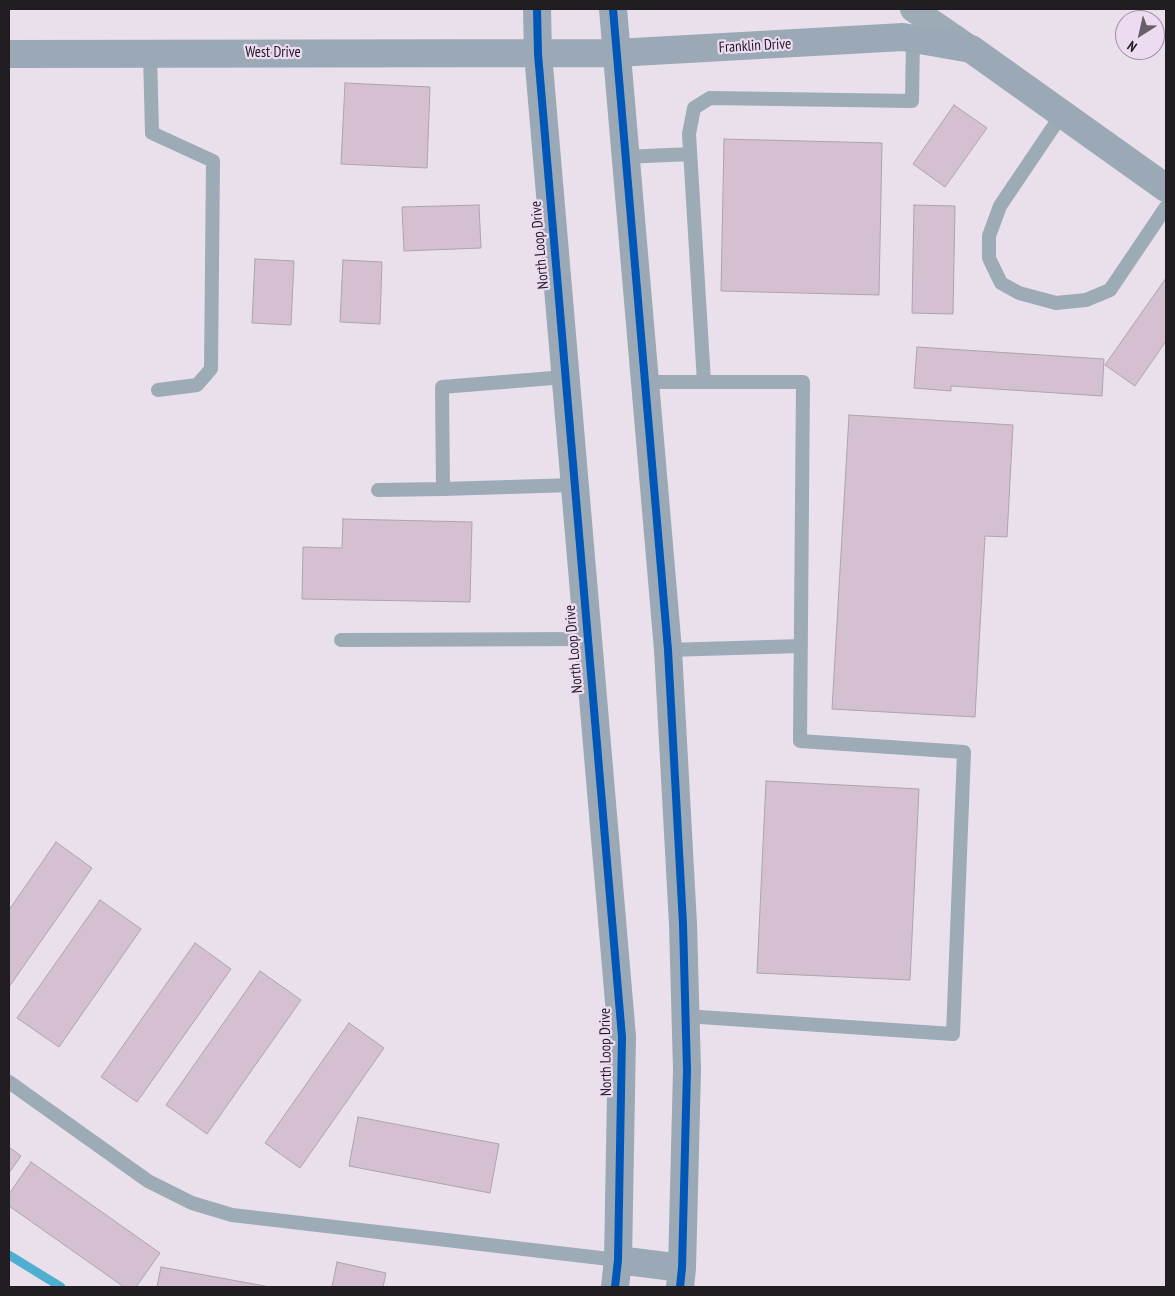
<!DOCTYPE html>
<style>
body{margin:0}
#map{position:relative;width:1175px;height:1296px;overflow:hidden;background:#e9e0ec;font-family:"PT Sans Narrow",sans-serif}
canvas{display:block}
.frame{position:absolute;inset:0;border:10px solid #211b22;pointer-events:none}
.north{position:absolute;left:1115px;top:10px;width:50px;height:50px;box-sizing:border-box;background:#ecdbf1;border:1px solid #9b8e9e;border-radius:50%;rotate:215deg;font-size:14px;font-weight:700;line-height:20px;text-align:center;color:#211b22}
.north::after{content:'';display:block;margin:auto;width:18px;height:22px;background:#676069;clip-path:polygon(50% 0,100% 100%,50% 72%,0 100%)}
</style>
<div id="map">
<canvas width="1175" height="1296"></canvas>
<div class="frame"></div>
<div class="north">N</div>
</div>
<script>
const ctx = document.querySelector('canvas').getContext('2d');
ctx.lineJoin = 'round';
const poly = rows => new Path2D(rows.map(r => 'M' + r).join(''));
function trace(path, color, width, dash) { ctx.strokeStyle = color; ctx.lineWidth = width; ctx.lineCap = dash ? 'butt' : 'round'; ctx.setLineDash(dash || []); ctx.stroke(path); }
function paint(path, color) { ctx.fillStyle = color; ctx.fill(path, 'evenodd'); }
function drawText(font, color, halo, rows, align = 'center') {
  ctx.font = font + ' "PT Sans Narrow",sans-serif'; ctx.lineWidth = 4.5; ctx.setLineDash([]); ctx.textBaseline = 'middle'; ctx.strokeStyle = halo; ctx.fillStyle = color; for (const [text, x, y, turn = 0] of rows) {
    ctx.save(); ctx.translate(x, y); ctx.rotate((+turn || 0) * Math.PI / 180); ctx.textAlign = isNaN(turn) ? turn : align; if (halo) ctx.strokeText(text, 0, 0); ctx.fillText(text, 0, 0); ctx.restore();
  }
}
trace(poly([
 [9,1255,61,1287]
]), '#50aed1', 9);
const building = poly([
 [345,83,430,87,427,168,341,164,345,83],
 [954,105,987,128,945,187,913,164,954,105],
 [724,139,882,143,879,295,721,291,724,139],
 [479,205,481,248,404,251,402,207,479,205],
 [914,205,955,206,953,314,912,313,914,205],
 [255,259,294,261,291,325,252,323,255,259],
 [343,260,382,262,380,324,340,322,343,260],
 [1166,278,1166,341,1135,386,1105,365,1166,278],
 [917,347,1104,359,1102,396,951,386,951,391,914,388,917,347],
 [849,415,1013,425,1007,537,985,536,975,717,832,709,849,415],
 [343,519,472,522,470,602,302,599,303,547,342,548,343,519],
 [766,781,919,789,910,980,757,973,766,781],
 [56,842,92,868,9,987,9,910,56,842],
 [100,900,141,929,59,1047,17,1018,100,900],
 [195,943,231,969,137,1102,101,1077,195,943],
 [260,971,301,1000,207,1134,166,1105,260,971],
 [349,1023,384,1048,300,1168,265,1143,349,1023],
 [358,1117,499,1144,490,1193,349,1166,358,1117],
 [9,1147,21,1156,9,1173,9,1147],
 [31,1162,160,1253,136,1287,124,1287,9,1206,9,1194,31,1162],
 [337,1262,386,1273,383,1287,332,1287,337,1262],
 [161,1267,270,1287,157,1287,161,1267]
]);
paint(building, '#d4c0d0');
trace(building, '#aca4ac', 1);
trace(poly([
 [150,53,152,133,213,161,211,369,197,385,158,390],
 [1062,114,1000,206,989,236,989,258,1001,283,1019,293,1056,303,1086,300,1110,290,1166,207],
 [625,157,690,154],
 [645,382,803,382,800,741,964,752,953,1034,685,1016],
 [704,382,689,134,694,108,710,98,912,101,913,39],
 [443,489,574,485],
 [378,490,443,489,442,387,565,377],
 [341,640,587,639],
 [668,650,801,646],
 [9,1082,148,1181,192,1203,232,1215,618,1260]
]), '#9cabb6', 14);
trace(poly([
 [913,9,971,49]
]), '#9cabb6', 26);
trace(poly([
 [537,9,538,54,622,1037,618,1260,615,1287],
 [613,9,668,650,683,924,687,1070,682,1268,680,1287],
 [9,54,616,53,903,37,971,49,1166,188],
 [618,1260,682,1268]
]), '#9aa9b5', 28);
trace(poly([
 [537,9,538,54,622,1037,618,1260,615,1287],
 [613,9,668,650,683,924,687,1070,682,1268,680,1287]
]), '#0057b8', 8);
drawText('15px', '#211b22', '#ecdbf1', [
 ["Franklin Drive",755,46,-3],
 ["West Drive",273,53],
 ["North Loop Drive",540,245,-95],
 ["North Loop Drive",574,649,-95],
 ["North Loop Drive",606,1052,-91]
]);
</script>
